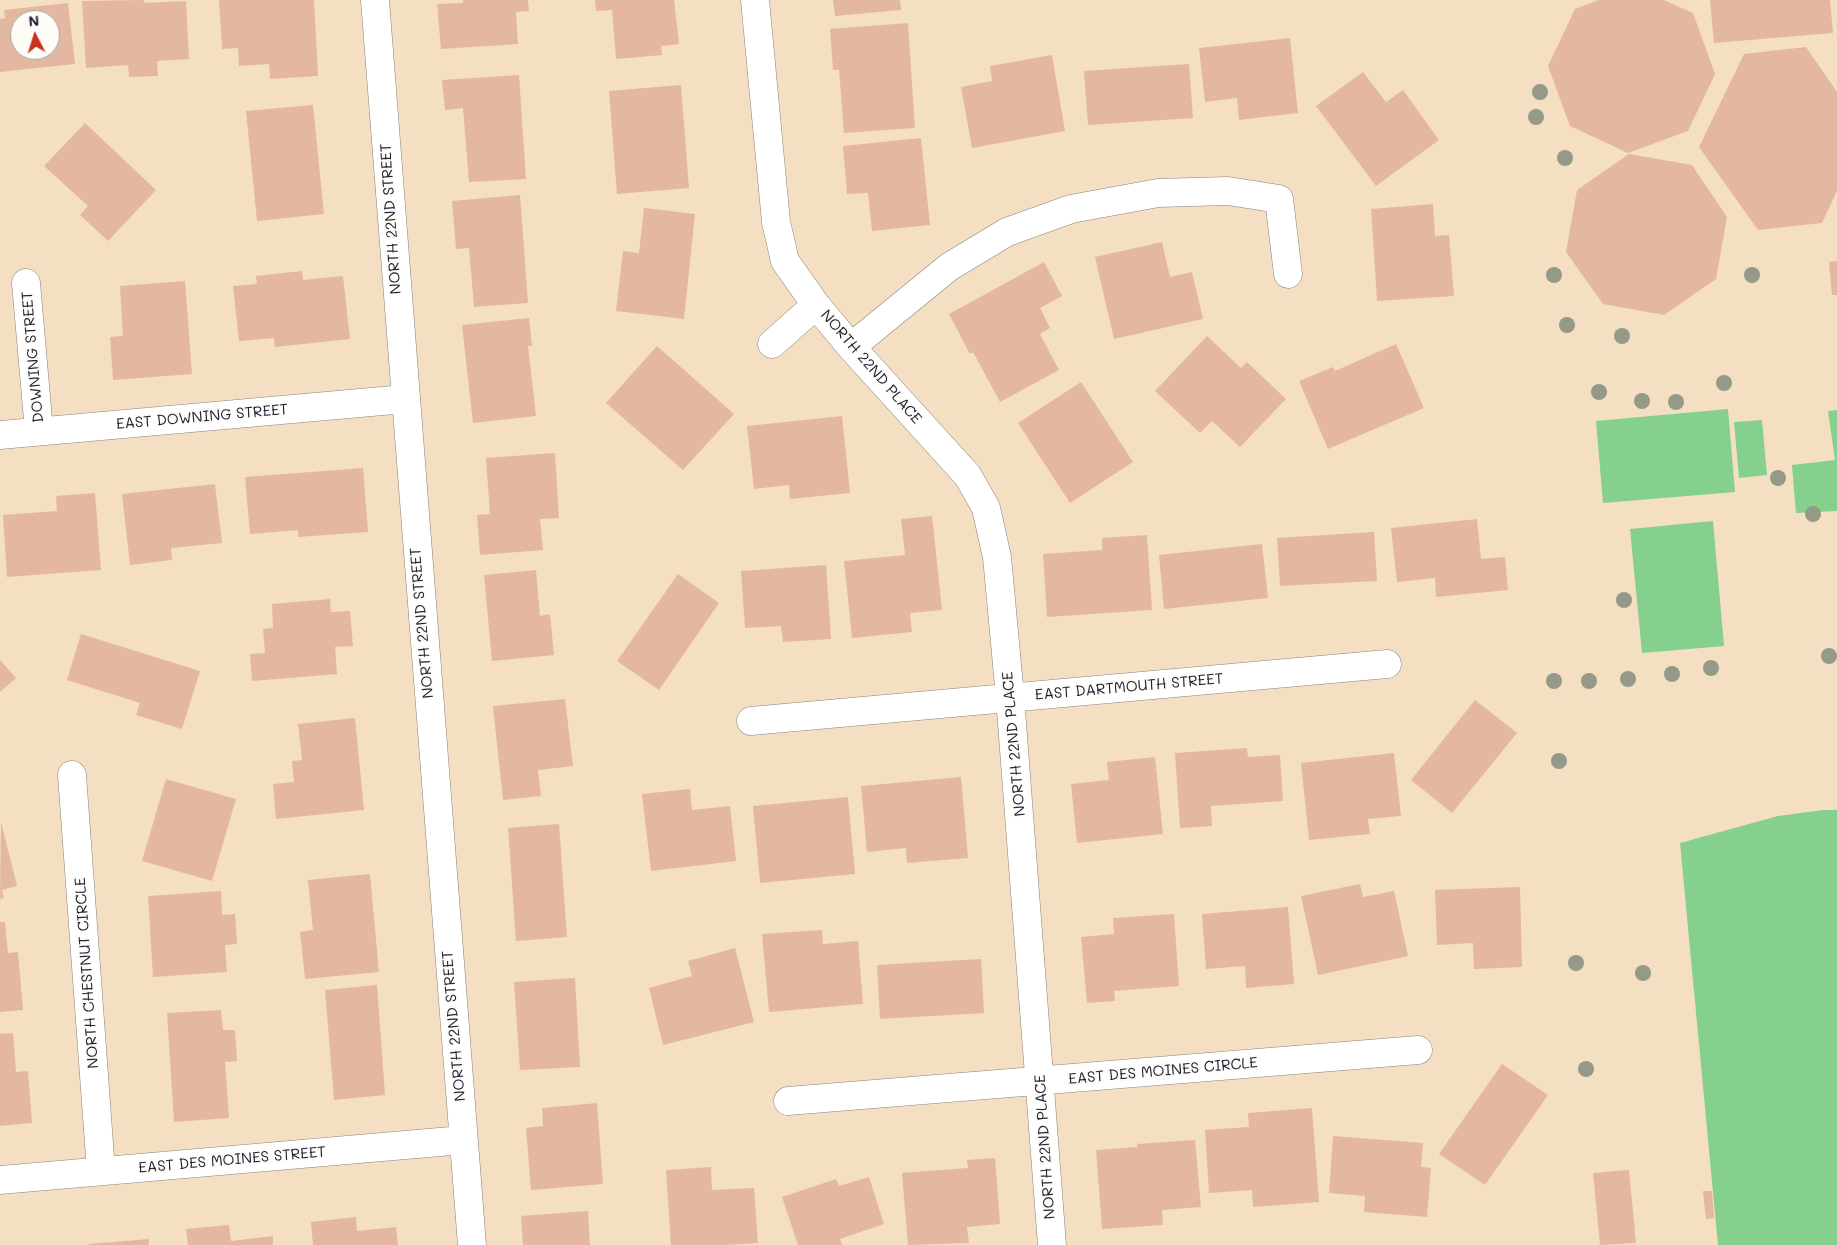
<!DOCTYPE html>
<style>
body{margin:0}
#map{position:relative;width:1837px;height:1245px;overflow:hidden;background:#f4dfc3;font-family:Mali,sans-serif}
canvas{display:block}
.north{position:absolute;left:10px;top:10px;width:50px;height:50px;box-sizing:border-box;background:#fdfcf7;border:1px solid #a5a5ac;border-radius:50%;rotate:355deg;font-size:14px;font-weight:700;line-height:20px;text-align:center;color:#22223b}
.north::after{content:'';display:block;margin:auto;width:18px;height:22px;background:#c8321e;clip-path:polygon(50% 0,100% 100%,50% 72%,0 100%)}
</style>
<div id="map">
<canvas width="1837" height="1245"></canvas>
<div class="north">N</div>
</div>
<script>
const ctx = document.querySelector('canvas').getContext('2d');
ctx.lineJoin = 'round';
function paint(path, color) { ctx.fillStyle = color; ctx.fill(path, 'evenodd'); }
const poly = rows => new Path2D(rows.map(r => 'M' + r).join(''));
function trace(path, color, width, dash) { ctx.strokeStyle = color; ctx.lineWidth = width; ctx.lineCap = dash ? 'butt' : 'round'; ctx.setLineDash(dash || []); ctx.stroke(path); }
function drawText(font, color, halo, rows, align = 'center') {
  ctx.font = font + ' Mali,sans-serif'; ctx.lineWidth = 4; ctx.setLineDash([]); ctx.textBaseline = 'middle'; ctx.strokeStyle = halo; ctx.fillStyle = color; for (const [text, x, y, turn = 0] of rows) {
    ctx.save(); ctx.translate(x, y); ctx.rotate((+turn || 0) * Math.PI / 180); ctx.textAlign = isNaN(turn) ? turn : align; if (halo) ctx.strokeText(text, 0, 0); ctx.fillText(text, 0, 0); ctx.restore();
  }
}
paint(poly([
 [1728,409,1735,492,1603,503,1596,421],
 [1837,410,1837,511,1796,513,1792,465,1835,460,1828,411],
 [1762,420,1767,475,1739,478,1734,422],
 [1713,521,1724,646,1642,653,1630,529],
 [1823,810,1837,810,1837,1245,1718,1245,1680,843,1778,816]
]), '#85d08d');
paint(poly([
 [144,0,144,3,186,1,189,59,157,61,158,76,129,77,128,65,86,68,82,1],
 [219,0,314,0,318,76,270,79,269,64,239,66,238,48,222,49],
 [463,0,528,0,529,11,516,12,518,44,441,49,437,4,463,3],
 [595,0,674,0,679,44,661,46,662,55,616,59,612,10,596,11],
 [833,0,900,0,901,10,835,16],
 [1599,0,1664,0,1693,13,1715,74,1688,131,1628,153,1570,126,1548,66,1575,9],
 [1710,0,1830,0,1833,33,1714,43],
 [68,3,75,64,0,72,0,19,5,18,4,10],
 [20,20,50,20,50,50,20,50],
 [908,23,915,128,844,133,839,70,833,70,830,29],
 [1290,38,1298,113,1239,120,1237,98,1205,102,1199,48],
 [1806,47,1837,92,1837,191,1822,223,1758,230,1699,147,1744,54],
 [1052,55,1065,131,972,148,961,87,992,81,990,66],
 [1189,64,1193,118,1088,125,1084,71],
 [1363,72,1386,102,1403,90,1439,140,1376,186,1316,106],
 [519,75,526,179,469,182,463,108,445,110,442,80],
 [681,85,689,188,617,194,609,91],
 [313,105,324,214,257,221,246,111],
 [85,123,156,190,108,241,80,215,88,206,44,166],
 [921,138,930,225,872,231,868,193,847,194,843,146],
 [1629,154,1692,165,1727,217,1716,279,1664,315,1603,304,1566,252,1577,190],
 [520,195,528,303,474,307,469,248,456,249,452,201],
 [1433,204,1435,236,1449,235,1454,296,1377,301,1371,209],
 [644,208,695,214,684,319,616,311,623,251,639,253],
 [1162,242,1170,277,1192,272,1203,319,1114,339,1095,257],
 [1837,261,1837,295,1832,295,1829,262],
 [1044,262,1062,296,1040,308,1050,328,1040,334,1059,370,1000,402,973,352,970,354,949,314],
 [302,271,303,280,343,276,350,339,275,347,274,338,239,341,233,286,257,284,256,276],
 [185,281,192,374,113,380,110,337,123,336,120,286],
 [529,318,532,346,528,346,536,416,473,423,462,325],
 [1207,336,1241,368,1247,362,1286,399,1240,447,1212,421,1200,433,1155,391],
 [1396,344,1424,408,1328,449,1299,381,1333,367,1335,371],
 [657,346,734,414,683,470,606,403],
 [1081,382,1133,462,1070,503,1018,423],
 [842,416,850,493,790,499,789,485,754,489,747,426],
 [555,453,559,518,540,519,543,550,480,555,477,515,490,514,486,458],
 [363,468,368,532,298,537,298,530,250,534,245,477],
 [215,484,222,543,171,548,172,560,130,565,122,494],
 [95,493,101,570,7,577,3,515,57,511,56,496],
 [932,516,942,610,910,613,912,632,852,638,844,561,905,555,901,519],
 [1477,519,1481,559,1505,557,1508,590,1436,597,1435,578,1397,582,1391,528],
 [1374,532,1377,581,1280,586,1277,538],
 [1147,535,1152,610,1047,617,1043,554,1102,550,1102,538],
 [1262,544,1268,598,1164,609,1159,555],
 [826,565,831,639,783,642,781,626,745,628,741,571],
 [536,570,540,616,550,614,554,655,492,661,484,575],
 [678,574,719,603,659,690,617,661],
 [330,599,331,612,350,611,353,646,335,647,337,674,252,681,250,654,265,653,263,629,273,628,272,604],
 [81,634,200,671,182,729,136,715,140,703,67,680],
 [0,660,16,678,0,692],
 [565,699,573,766,538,770,541,796,503,800,493,706],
 [1475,700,1517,733,1452,813,1411,780],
 [355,718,364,810,276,819,273,784,294,782,292,761,302,760,298,724],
 [1247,748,1248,757,1280,755,1283,801,1211,806,1212,826,1180,828,1175,753],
 [1394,753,1401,816,1368,819,1370,834,1309,840,1301,763],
 [1155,757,1163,834,1077,843,1071,784,1109,780,1107,762],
 [961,777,968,858,907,863,906,848,867,852,861,786],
 [166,779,236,799,212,881,142,861],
 [690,789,692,810,730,806,736,861,651,871,642,794],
 [848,797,855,874,760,883,753,806],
 [1,822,17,886,2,890,4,898,0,899],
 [559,824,567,937,516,941,508,828],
 [370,874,379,972,305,979,300,932,313,930,308,880],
 [1360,884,1363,897,1394,891,1408,956,1318,975,1301,896],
 [1520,887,1522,967,1474,969,1473,943,1437,945,1435,890],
 [221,891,222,915,235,914,237,944,225,945,227,972,153,977,148,896],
 [1288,907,1294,984,1246,988,1245,966,1206,969,1202,914],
 [1174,914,1179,986,1114,991,1115,1001,1087,1003,1081,937,1114,934,1113,918],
 [0,922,5,922,8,953,18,952,23,1010,0,1012],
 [822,930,823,944,858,941,863,1004,769,1012,762,934],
 [735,948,754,1022,663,1045,649,988,692,976,688,961],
 [981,959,984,1013,880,1019,877,965],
 [575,978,580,1067,520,1070,514,982],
 [377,985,385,1095,334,1100,325,990],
 [221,1010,223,1030,235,1030,237,1061,225,1062,229,1118,174,1122,167,1013],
 [13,1033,16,1072,28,1071,32,1123,0,1126,0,1034],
 [1502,1064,1548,1095,1485,1185,1439,1154],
 [597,1103,603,1184,531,1190,526,1128,543,1126,542,1108],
 [1312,1108,1319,1202,1253,1207,1252,1190,1209,1193,1205,1130,1249,1127,1248,1113],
 [1333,1136,1423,1143,1421,1167,1431,1168,1427,1217,1364,1212,1365,1196,1329,1193],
 [1195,1140,1201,1207,1162,1210,1163,1225,1102,1229,1096,1150,1138,1147,1137,1144],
 [995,1158,1000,1224,967,1227,969,1243,908,1245,902,1173,968,1168,967,1160],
 [711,1167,712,1190,754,1188,758,1243,726,1245,671,1245,666,1170],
 [1629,1170,1636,1243,1600,1245,1593,1173],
 [869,1177,884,1224,840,1239,842,1245,798,1245,782,1197,836,1179,839,1186],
 [1703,1191,1712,1191,1714,1218,1706,1219],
 [588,1211,590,1245,523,1245,521,1216],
 [356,1217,357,1231,396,1227,398,1245,313,1245,311,1222],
 [229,1225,231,1241,273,1236,273,1245,188,1245,186,1229],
 [149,1239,149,1245,89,1245,89,1244]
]), '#e4b7a2');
const street = poly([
 [375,0,472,1245],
 [755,0,776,222,785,261,816,305,851,347,968,476,986,508,997,557,1010,697,1052,1245],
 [26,283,39,431],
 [772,344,816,305],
 [851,347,949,267,1007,232,1071,209,1158,193,1228,191,1279,199,1288,274],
 [0,435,405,399],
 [751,721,1387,664],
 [72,775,101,1171],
 [788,1101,1418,1050],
 [0,1180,463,1140]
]);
trace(street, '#8b807f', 29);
trace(street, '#fff', 28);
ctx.fillStyle = '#949988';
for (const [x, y] of [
 [1540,92],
 [1536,117],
 [1565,158],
 [1554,275],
 [1752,275],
 [1567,325],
 [1622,336],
 [1724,383],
 [1599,392],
 [1642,401],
 [1676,402],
 [1778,478],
 [1813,514],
 [1624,600],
 [1829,656],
 [1711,668],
 [1672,674],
 [1628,679],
 [1554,681],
 [1589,681],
 [1559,761],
 [1576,963],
 [1643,973],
 [1586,1069]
]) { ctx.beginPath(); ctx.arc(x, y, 8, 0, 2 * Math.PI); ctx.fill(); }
drawText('15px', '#22223b', '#fdfcf7', [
 ["NORTH 22ND STREET",391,219,-94],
 ["DOWNING STREET",33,357,-95],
 ["NORTH 22ND PLACE",871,367,49],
 ["EAST DOWNING STREET",202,417,-5],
 ["NORTH 22ND STREET",422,623,-95],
 ["EAST DARTMOUTH STREET",1129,687,-5],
 ["NORTH 22ND PLACE",1014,744,-95],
 ["NORTH CHESTNUT CIRCLE",87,973,-94],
 ["NORTH 22ND STREET",454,1026,-95],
 ["EAST DES MOINES CIRCLE",1163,1071,-5],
 ["NORTH 22ND PLACE",1045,1147,-94],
 ["EAST DES MOINES STREET",232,1160,-5]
]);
</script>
